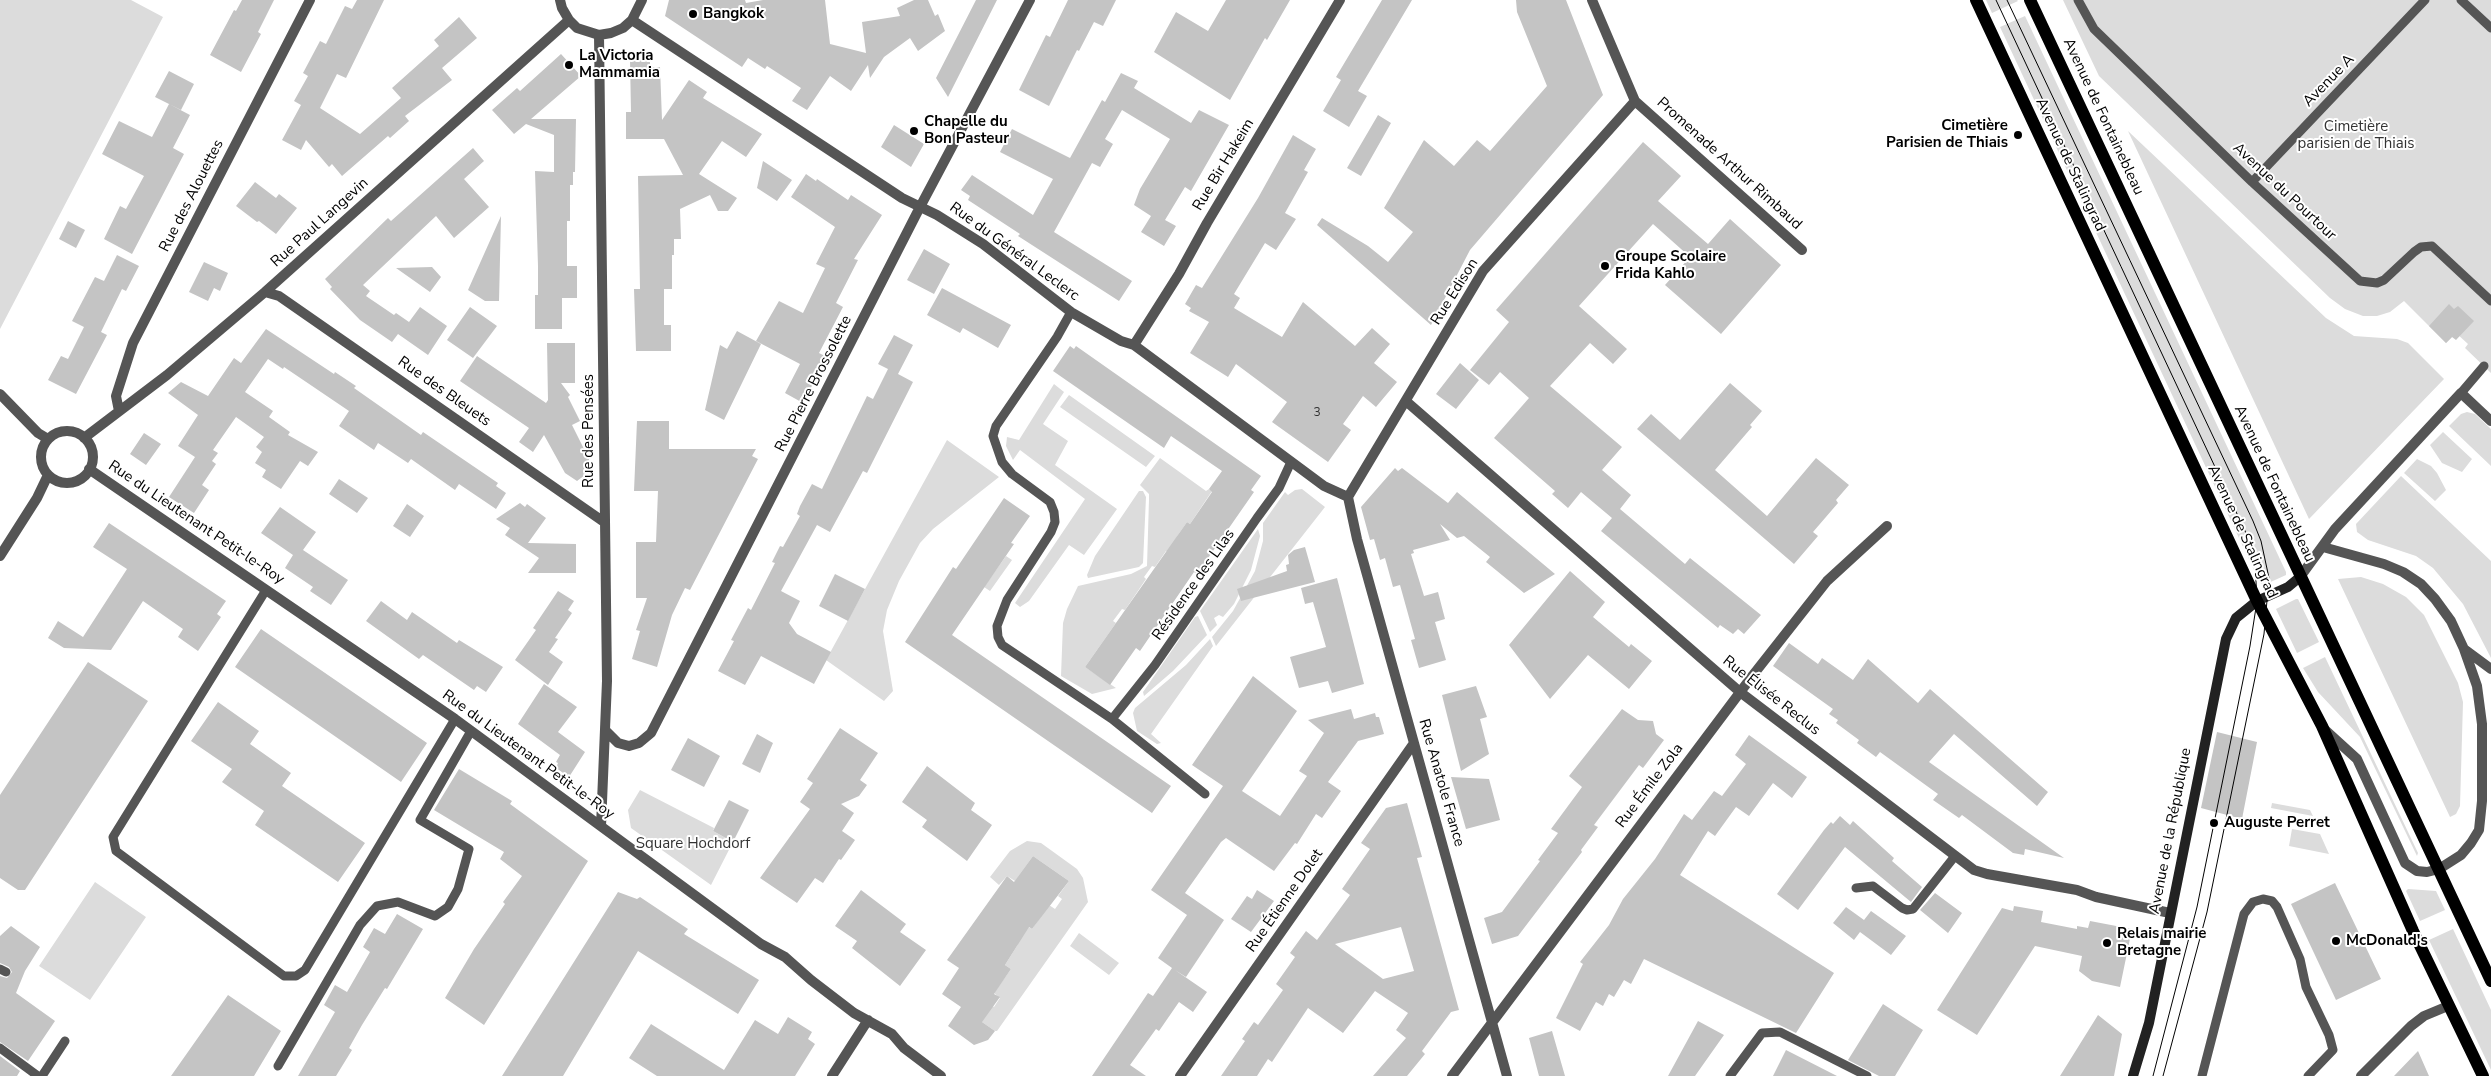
<!DOCTYPE html>
<meta charset="utf-8">
<style>
body{margin:0}
canvas{display:block;background:#fff}
</style>
<canvas width="2491" height="1076"></canvas>
<script>
const ctx = document.querySelector('canvas').getContext('2d');
ctx.lineJoin = 'round';
function paint(path, color) { ctx.fillStyle = color; ctx.fill(path, 'evenodd'); }
const poly = rows => new Path2D(rows.map(r => 'M' + r).join(''));
function trace(path, color, width, dash) { ctx.strokeStyle = color; ctx.lineWidth = width; ctx.lineCap = dash ? 'butt' : 'round'; ctx.setLineDash(dash || []); ctx.stroke(path); }
function drawText(font, color, halo, rows, align = 'center') {
  ctx.font = font + ' "Nunito Sans",sans-serif'; ctx.lineWidth = 4; ctx.setLineDash([]); ctx.textBaseline = 'middle'; ctx.strokeStyle = halo; ctx.fillStyle = color; for (const [text, x, y, turn = 0] of rows) {
    ctx.save(); ctx.translate(x, y); ctx.rotate((+turn || 0) * Math.PI / 180); ctx.textAlign = isNaN(turn) ? turn : align; if (halo) ctx.strokeText(text, 0, 0); ctx.fillText(text, 0, 0); ctx.restore();
  }
}
paint(poly([
 [0,0,131,0,163,17,0,329],
 [1986,0,2017,0,2018,1,1992,13],
 [2063,0,2491,0,2491,373,2465,348,2468,344,2456,333,2446,343,2404,301,2390,312,2377,316,2363,316,2345,309,2330,298,2099,76],
 [2025,16,2286,572,2286,575,2264,585,2260,583,2000,27],
 [2128,131,2326,318,2354,336,2397,339,2408,343,2444,379,2309,519],
 [1054,384,1064,392,1043,424,1068,441,1055,465,1117,509,1084,555,1069,545,1029,601,1020,607,1015,603,1085,499,1020,450,1013,460,1006,446,1007,437,1019,440],
 [1069,395,1155,456,1146,467,1060,407],
 [2467,412,2475,414,2491,429,2491,466,2449,426,2461,414],
 [2443,432,2472,459,2462,472,2442,463,2430,445],
 [947,440,999,477,933,529,920,543,899,581,887,610,883,631,893,691,884,701,826,660],
 [1160,458,1206,491,1209,489,1212,491,1190,524,1187,522,1178,535,1170,553,1166,551,1155,567,1152,566,1144,577,1146,579,1125,610,1122,609,1113,621,1116,623,1085,667,1116,688,1092,694,1061,676,1063,623,1067,609,1078,586,1131,574,1147,566,1149,499,1149,494,1140,485],
 [2417,459,2431,466,2437,473,2446,490,2435,501,2404,473],
 [2401,476,2491,561,2491,658,2463,604,2433,568,2416,556,2368,540,2357,532,2356,524],
 [1302,489,1325,507,1216,646,1212,637,1233,611,1255,571,1263,541,1263,523,1285,492,1288,495,1295,490],
 [1139,491,1143,491,1146,497,1143,563,1139,567,1088,578,1087,575,1095,556],
 [1258,529,1260,536,1251,570,1234,604,1223,617,1219,615,1214,618,1217,625,1210,632,1200,611],
 [1006,556,1012,560,990,591,984,587],
 [2361,577,2383,584,2406,597,2424,615,2458,683,2463,702,2460,806,2456,814,2450,817,2338,579],
 [2296,599,2298,599,2319,642,2297,653,2276,609],
 [1198,616,1207,635,1173,671,1144,696,1143,692,1195,617],
 [1210,639,1213,646,1151,734,1161,743,1157,744,1137,731,1133,713,1135,708,1186,665],
 [2325,657,2418,853,2417,856,2360,737,2318,692,2303,668],
 [640,790,714,828,713,831,733,842,711,885,631,828,628,810],
 [2272,803,2310,810,2313,816,2271,808],
 [2292,829,2320,834,2329,854,2289,846],
 [1027,841,1041,843,1077,869,1083,878,1088,902,997,1031,995,1031,979,1020,990,1004,994,1007,1000,998,994,993,1011,969,1005,965,1017,946,1025,925,1032,929,1049,905,1055,909,1062,899,1058,896,1069,881,1033,856,1015,881,1007,876,999,885,990,877,1010,851],
 [95,882,146,917,90,1000,39,966],
 [2408,889,2436,891,2445,910,2420,921,2406,891],
 [2453,929,2491,1010,2491,1070,2429,940],
 [1079,933,1119,963,1109,975,1070,946]
]), '#dcdcdc');
paint(poly([
 [242,0,274,0,258,32,261,34,241,72,210,55,234,10,236,11],
 [357,0,384,0,346,78,337,74,320,108,360,134,401,98,392,88,439,46,434,40,459,17,477,38,442,68,452,80,405,116,409,121,390,138,388,136,342,176,332,164,329,167,306,140,301,150,282,140,301,105,294,101,308,76,303,73,320,41,326,44,345,6,352,9],
 [669,0,745,0,746,3,763,0,825,0,830,44,866,53,862,22,900,16,897,8,914,0,928,0,935,16,938,14,945,31,918,51,910,38,884,57,870,78,868,65,851,91,830,76,807,110,792,101,801,88,767,66,765,69,748,58,742,67,665,16],
 [976,0,997,0,948,97,936,78],
 [1068,0,1116,0,1103,26,1094,22,1079,51,1077,50,1049,106,1019,90,1046,35,1050,37],
 [1226,0,1290,0,1267,40,1265,38,1230,100,1154,52,1176,12,1208,31],
 [1382,0,1412,0,1358,91,1367,96,1349,127,1323,111,1341,80,1336,77],
 [1516,0,1566,0,1603,95,1470,250,1431,325,1317,225,1322,218,1368,246,1388,262,1413,232,1384,208,1424,140,1454,166,1477,140,1490,151,1547,86,1517,12],
 [561,54,581,76,531,119,576,119,575,172,573,172,573,185,570,185,570,221,567,221,567,266,577,266,577,298,562,298,562,329,535,329,535,295,538,295,538,266,535,171,554,172,554,135,526,124,514,134,492,110,517,88,520,91],
 [630,60,650,60,650,67,660,67,662,120,689,80,707,92,703,98,762,134,746,157,722,141,699,174,737,198,728,211,718,211,710,195,680,209,681,239,674,239,674,255,672,255,672,289,664,289,664,325,671,325,671,351,636,351,634,289,640,289,638,176,683,175,664,139,626,139,626,112,631,112],
 [169,71,194,84,181,110,155,97],
 [1121,73,1138,81,1134,88,1191,123,1199,110,1229,125,1191,191,1185,187,1165,220,1176,226,1164,246,1141,232,1151,216,1134,205,1140,189,1170,139,1122,110,1105,139,1113,144,1100,167,1092,163,1054,232,1132,281,1119,301,1018,236,1020,234,968,200,970,196,961,190,972,175,1033,215,1053,179,1000,152,1012,129,1070,158,1102,100,1105,102],
 [169,104,190,115,173,148,184,154,132,254,104,239,120,206,126,209,144,176,102,154,119,121,152,137],
 [1378,115,1391,123,1361,176,1347,168],
 [894,125,924,144,911,167,881,147],
 [1293,135,1316,149,1304,170,1308,172,1285,213,1296,219,1276,250,1265,243,1234,294,1240,298,1234,308,1282,337,1303,302,1355,346,1372,328,1390,344,1374,363,1397,382,1376,407,1363,396,1343,424,1351,430,1328,462,1272,422,1287,402,1236,364,1228,377,1190,353,1209,322,1189,311,1191,308,1185,304,1196,285,1202,288,1258,198],
 [1643,142,1681,176,1658,201,1708,244,1730,219,1781,265,1721,334,1665,285,1690,257,1653,224,1579,306,1627,349,1613,364,1590,343,1550,386,1622,447,1602,470,1631,495,1620,509,1685,564,1690,558,1761,615,1744,634,1738,629,1733,634,1720,625,1718,628,1601,531,1612,518,1581,492,1568,508,1552,494,1555,491,1494,438,1529,398,1500,372,1489,385,1470,370,1509,322,1496,310],
 [473,148,484,161,464,179,489,207,454,238,436,216,363,285,370,291,366,296,394,315,396,313,409,322,420,307,447,326,428,355,398,334,392,342,360,320,330,289,332,287,325,279,388,218,391,221],
 [763,161,792,180,777,201,757,188],
 [806,174,816,181,817,179,848,200,851,195,882,215,854,259,858,260,836,303,843,307,819,353,827,357,803,403,785,393,800,364,756,341,779,301,803,313,825,268,816,264,835,227,791,197],
 [255,182,276,198,279,194,297,208,276,234,259,221,257,222,236,206],
 [501,216,499,301,485,301,468,290],
 [68,221,85,230,76,248,59,239],
 [924,249,950,264,934,294,907,280],
 [117,255,139,266,126,291,122,289,101,332,107,335,76,394,48,380,61,356,68,359,84,327,72,321,95,277,104,281],
 [204,262,228,273,220,291,214,288,208,301,189,292],
 [432,267,441,277,430,292,396,268],
 [942,288,1011,325,998,348,963,328,960,333,927,315],
 [2449,304,2454,309,2458,306,2474,321,2456,340,2452,337,2446,343,2429,326],
 [470,307,497,326,473,358,447,340],
 [266,329,334,374,335,372,356,386,354,388,421,435,423,432,498,483,496,486,506,493,496,509,459,484,455,490,411,459,408,463,378,443,374,450,339,426,349,411,284,367,283,369,268,359,245,392,273,411,269,417,290,432,288,435,318,452,308,466,300,461,281,489,262,477,266,470,255,463,262,452,256,447,264,437,236,417,213,450,218,453,212,461,216,464,202,485,209,490,194,513,169,497,195,457,178,446,198,415,168,393,181,382,208,396,234,358,241,363],
 [737,331,761,344,724,420,705,410,720,345,727,349],
 [894,335,913,345,898,374,913,382,867,473,863,471,830,532,817,525,781,591,800,601,789,623,797,634,831,652,814,684,761,656,745,685,718,671,734,641,731,640,748,608,751,610,775,563,772,562,780,546,783,547,800,516,797,514,800,506,812,484,822,489,867,396,873,399,888,369,878,364],
 [547,343,575,343,575,383,561,383,570,395,568,397,580,421,572,425,589,459,589,472,577,481,565,473,544,435,533,452,519,442,529,428,460,381,477,356,546,403,548,400],
 [1070,346,1074,349,1076,346,1261,476,1251,490,1254,492,1197,574,1194,572,1140,651,1136,648,1110,685,1085,667,1187,522,1190,524,1212,492,1209,489,1222,471,1171,436,1164,448,1053,371],
 [1460,363,1479,380,1456,409,1436,394],
 [1730,383,1762,411,1750,425,1752,427,1715,470,1767,516,1816,458,1849,485,1836,500,1838,503,1813,532,1818,536,1794,564,1637,429,1651,414,1680,440],
 [637,421,669,421,669,449,756,449,752,456,758,459,690,590,685,588,672,615,657,667,632,659,640,631,636,630,647,598,636,598,636,542,656,542,658,491,634,491],
 [144,433,161,444,146,465,130,454],
 [1395,468,1398,471,1402,468,1448,503,1457,492,1555,574,1524,593,1486,562,1490,557,1464,536,1457,538,1440,524,1450,540,1413,550,1414,553,1411,554,1424,596,1438,592,1445,619,1435,622,1446,660,1419,668,1411,640,1415,639,1400,585,1393,587,1385,558,1380,560,1374,539,1370,540,1361,507],
 [339,479,368,498,357,513,329,494],
 [1004,498,1030,516,1011,543,1014,544,952,635,1171,786,1152,813,905,642,953,567,956,569],
 [520,503,525,507,527,504,546,518,528,543,576,544,576,573,528,573,539,558,505,535,510,528,496,519],
 [407,504,424,516,410,537,393,526],
 [280,507,316,532,303,550,348,580,331,605,310,591,313,587,285,568,293,555,261,533],
 [109,523,226,601,217,614,221,617,198,651,178,637,183,629,143,601,111,650,64,648,48,638,58,621,83,637,127,569,93,547],
 [1305,547,1315,582,1241,601,1237,589,1287,571,1286,565,1289,564,1288,555,1294,550],
 [1570,571,1605,602,1593,617,1629,647,1631,644,1652,661,1629,689,1588,655,1550,699,1509,645],
 [835,574,865,589,848,621,819,606],
 [1337,578,1364,684,1332,693,1328,681,1299,688,1290,657,1326,647,1313,602,1305,604,1301,588],
 [558,591,574,601,568,610,572,613,555,638,558,639,549,652,563,662,548,685,515,660,536,630,533,628],
 [381,601,407,620,412,612,457,643,459,640,503,667,486,692,477,686,474,690,423,655,419,659,366,621],
 [261,629,427,743,401,782,235,667],
 [1789,643,1818,664,1822,658,1853,680,1868,659,1918,703,1930,689,2048,792,2037,806,1954,734,1929,762,2064,858,2025,849,2024,855,2013,853,1962,815,1959,818,1933,800,1938,794,1880,752,1876,757,1857,743,1859,740,1836,723,1838,720,1829,714,1833,709,1773,666],
 [88,662,148,701,25,890,18,890,0,878,0,795],
 [1253,676,1297,711,1242,791,1280,816,1307,776,1299,771,1324,733,1308,720,1351,709,1354,719,1375,713,1376,717,1379,717,1384,734,1358,741,1328,782,1341,791,1322,818,1316,814,1297,844,1295,843,1274,871,1226,838,1221,842,1185,893,1224,920,1186,977,1175,970,1207,992,1193,1012,1179,1002,1159,1031,1156,1029,1130,1065,1146,1076,1092,1076,1148,993,1153,996,1172,968,1158,958,1187,915,1151,890,1223,786,1192,765],
 [544,684,577,707,558,732,585,752,569,777,556,768,558,763,556,762,560,755,518,724],
 [1476,686,1487,717,1480,719,1489,754,1461,771,1442,695],
 [218,702,259,731,250,744,291,773,282,786,365,843,338,882,255,825,264,811,222,782,232,769,191,741],
 [1622,709,1638,720,1653,721,1656,734,1664,740,1643,768,1639,765,1594,825,1598,827,1581,850,1582,852,1518,936,1492,944,1484,918,1502,912,1540,861,1538,860,1558,833,1551,829,1582,787,1569,776],
 [840,728,878,753,860,780,867,785,859,796,841,804,854,813,842,831,855,840,841,860,839,859,823,883,815,878,797,903,760,878,810,809,800,802,813,783,807,779],
 [2217,732,2257,742,2242,819,2201,808],
 [757,734,773,743,760,773,742,764],
 [1749,735,1807,777,1792,798,1773,783,1749,816,1736,807,1715,836,1708,831,1680,875,1834,973,1796,1033,1644,959,1631,984,1624,980,1614,997,1609,994,1603,1006,1596,1002,1580,1031,1556,1018,1583,964,1580,962,1609,925,1623,899,1655,859,1684,814,1692,820,1714,791,1722,796,1746,764,1735,755],
 [688,738,720,756,704,787,671,770],
 [927,766,975,803,971,810,992,825,967,861,922,827,927,820,902,802],
 [459,769,512,801,510,804,588,861,484,1025,445,998,474,949,505,904,503,902,522,876,500,859,504,852,434,810],
 [1451,777,1489,779,1500,820,1466,829],
 [729,800,749,810,733,842,713,831],
 [1407,803,1422,857,1417,858,1459,1010,1451,1012,1422,1051,1425,1054,1407,1076,1373,1076,1406,1038,1396,1030,1408,1013,1375,991,1343,1033,1308,1008,1272,1062,1268,1059,1257,1076,1221,1076,1245,1041,1242,1039,1254,1022,1258,1025,1283,990,1276,984,1295,957,1290,953,1306,931,1317,940,1350,895,1342,889,1370,849,1361,843,1386,808],
 [1401,927,1414,971,1383,979,1335,944],
 [1840,816,1850,825,1853,821,1894,858,1892,861,1922,887,1911,902,1845,847,1798,910,1777,894,1824,830,1831,822,1833,824],
 [1033,856,1069,881,1032,929,1029,927,1005,965,1011,969,994,994,1000,997,982,1022,995,1031,988,1040,974,1045,948,1026,961,1007,942,994,959,968,947,960,1007,876,1014,882],
 [2335,883,2381,979,2336,1000,2291,904],
 [861,890,906,924,900,932,926,950,900,986,852,948,857,941,835,926],
 [1257,890,1274,901,1251,932,1231,919,1247,896,1252,899],
 [618,892,637,899,640,897,688,929,684,934,759,980,738,1014,638,951,563,1076,502,1076],
 [1935,893,1962,913,1948,933,1920,910],
 [2014,906,2043,911,2041,922,2077,929,2077,926,2088,928,2090,921,2132,929,2120,987,2092,981,2079,971,2082,956,2035,946,1977,1035,1937,1010,2002,908,2013,911],
 [1846,907,1864,920,1871,911,1906,936,1891,955,1860,932,1854,940,1833,923],
 [397,914,423,929,387,989,385,988,362,1025,349,1048,352,1050,336,1076,298,1076,335,1012,324,1005,335,985,347,992,370,952,363,947,374,928,385,934],
 [11,926,40,947,25,971,16,993,55,1021,28,1061,0,1042,0,976,7,978,12,972,9,967,0,963,0,936],
 [228,995,281,1031,254,1076,171,1076],
 [1883,1004,1923,1030,1895,1076,1879,1076,1848,1060],
 [2098,1015,2122,1034,2114,1076,2060,1076],
 [788,1017,812,1032,808,1039,815,1044,795,1076,657,1076,629,1058,651,1024,724,1070,755,1020,778,1034],
 [1698,1021,1724,1035,1695,1076,1668,1076],
 [1552,1031,1565,1076,1539,1076,1529,1038],
 [1786,1050,1837,1076,1773,1076],
 [2418,1051,2429,1076,2394,1076],
 [0,1056,20,1071,17,1076,0,1076]
]), '#c4c4c4');
trace(poly([
 [2078,0,2094,29,2252,182,2360,281,2377,283,2384,280,2414,252,2421,247,2432,246,2491,301],
 [2461,0,2491,28],
 [2252,182,2425,0],
 [1071,312,1057,337,996,426,993,436,1002,462,1012,474,1050,502,1054,512,1055,522,1051,532,1007,600,997,626,998,637,1002,645,1112,719,1205,794],
 [2461,393,2484,366],
 [266,590,113,837,116,851,284,976,296,976,305,970,455,719],
 [1112,719,1155,665,1257,518,1279,488,1291,462],
 [1856,888,1873,886,1902,908,1907,910,1913,909,1955,856],
 [0,969,6,972],
 [0,1048,38,1076],
 [278,1066,360,925,377,906,398,902,435,916,448,907,458,889,469,849,420,820,471,731],
 [42,1076,65,1041],
 [1730,1076,1762,1033,1780,1032,1867,1076],
 [2202,1076,2244,914,2253,902,2263,899,2272,901,2277,907,2300,959,2306,987,2329,1035,2333,1050,2308,1076]
]), '#555', 9);
trace(poly([
 [560,0,562,8,569,20,577,28,599,35,611,33,623,28,632,20,642,0],
 [1592,0,1635,101,1802,250],
 [632,20,902,198,937,215,983,244,1071,312,1121,341,1134,345,1324,486,1348,497],
 [599,35,607,681,601,826],
 [265,292,279,296,604,522],
 [1134,345,1179,274,1207,223,1340,0],
 [0,394,38,433,48,439],
 [1407,402,1740,692,1974,870,1987,874,2077,890,2096,897,2170,913],
 [119,411,116,396,133,343,310,0],
 '41 457a26 26 0 1 1 52 0a26 26 0 1 1-52 0Z',
 [84,438,167,375,265,292,569,20],
 [89,469,455,719,761,944,785,957,811,980,854,1013,892,1034,904,1048,941,1076],
 [1348,497,1357,539,1507,1076],
 [1348,497,1483,271,1635,101],
 [2323,547,2384,564,2403,572,2421,584,2435,599,2451,621,2464,649,2477,686,2482,724,2482,801,2479,830,2471,843,2461,855,2439,869,2427,872,2417,871,2405,863,2357,759,2324,729],
 [0,556,37,498,48,475],
 [2300,577,2335,529,2461,393,2491,421],
 [2464,649,2491,669],
 [605,730,618,743,629,746,639,743,651,733,920,207,1030,0],
 [832,1076,868,1020],
 [1180,1076,1414,743],
 [1452,1076,1753,675,1827,581,1887,526],
 [2361,1076,2411,1026,2424,1016,2448,1006]
]), '#555', 10);
trace(poly([
 [2133,1076,2149,1023,2226,639,2236,618,2257,601,2288,587,2300,577]
]), '#222', 10);
trace(poly([
 [1976,0,2257,601,2322,726,2413,931,2483,1076],
 [2030,0,2491,981]
]), '#000', 12);
trace(poly([
 [1996,0,2246,533,2255,562,2257,601,2250,646,2197,907,2153,1076],
 [2007,0,2253,521,2261,541,2269,578,2264,634,2207,912,2163,1076]
]), '#000', 1);
for (const [x, y, r, color] of [
 [693,14,5,"#000"],
 [569,65,5,"#000"],
 [914,131,5,"#000"],
 [2018,135,5,"#000"],
 [1605,266,5,"#000"],
 [2214,823,5,"#000"],
 [2336,941,5,"#000"],
 [2107,943,5,"#000"]
]) { const dot = new Path2D(); dot.arc(x, y, r, 0, 2 * Math.PI); ctx.fillStyle = color; ctx.fill(dot); trace(dot, '#fff', 2); }
drawText('12px', '#313131', null, [
 ["3",1317,413]
]);
drawText('bold 15px', '#000', '#fff', [
 ["Bangkok",703,14],
 ["La Victoria",579,56],
 ["Mammamia",579,73],
 ["Chapelle du",924,122],
 ["Bon Pasteur",924,139],
 ["Cimetière",2008,126,"right"],
 ["Parisien de Thiais",2008,143,"right"],
 ["Groupe Scolaire",1615,257],
 ["Frida Kahlo",1615,274],
 ["Auguste Perret",2224,823],
 ["Relais mairie",2117,934],
 ["Bretagne",2117,951],
 ["McDonald's",2346,941]
], 'left');
drawText('15px', '#000', '#fff', [
 ["Avenue A",2329,81,-46],
 ["Avenue de Fontainebleau",2103,117,65],
 ["Promenade Arthur Rimbaud",1729,164,42],
 ["Rue Bir Hakeim",1224,165,-59],
 ["Avenue de Stalingrad",2070,165,65],
 ["Avenue du Pourtour",2284,192,43],
 ["Rue des Alouettes",192,196,-63],
 ["Rue Paul Langevin",320,223,-42],
 ["Rue du Général Leclerc",1014,252,36],
 ["Rue Edison",1455,292,-58],
 ["Rue Pierre Brossolette",814,384,-63],
 ["Rue des Bleuets",444,392,35],
 ["Rue des Pensées",589,431,-90],
 ["Avenue de Fontainebleau",2274,484,65],
 ["Rue du Lieutenant Petit-le-Roy",196,523,34],
 ["Avenue de Stalingrad",2242,532,65],
 ["Résidence des Lilas",1194,585,-55],
 ["Rue Élisée Reclus",1771,696,38],
 ["Rue du Lieutenant Petit-le-Roy",528,755,36],
 ["Rue Anatole France",1441,783,74],
 ["Rue Émile Zola",1650,786,-53],
 ["Avenue de la République",2171,831,-79],
 ["Rue Étienne Dolet",1285,901,-55]
]);
drawText('15px', '#333', '#fff', [
 ["Cimetière",2356,127],
 ["parisien de Thiais",2356,144],
 ["Square Hochdorf",693,844]
]);
</script>
